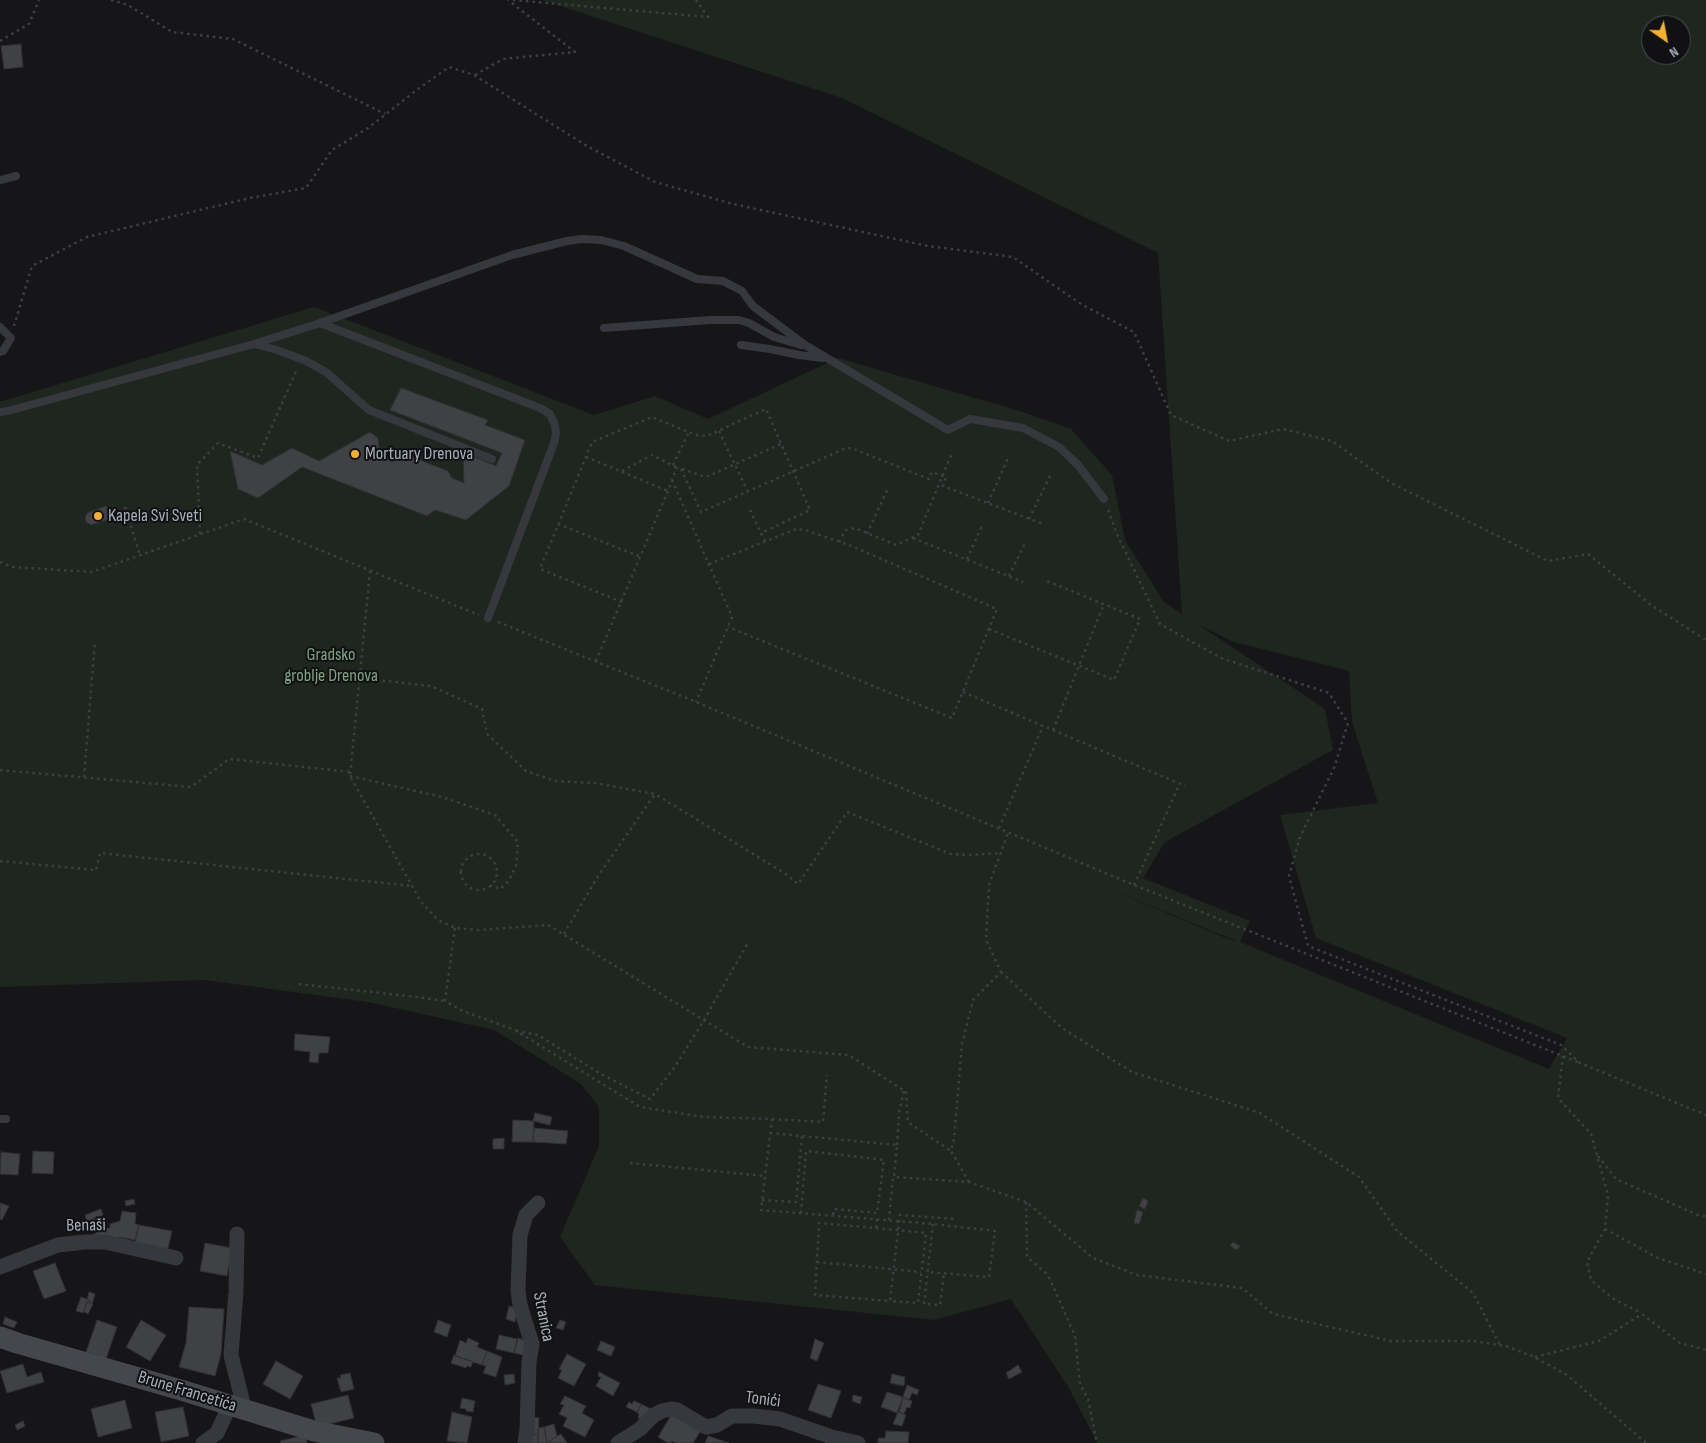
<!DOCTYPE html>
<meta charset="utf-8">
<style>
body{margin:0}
#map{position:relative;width:1706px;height:1443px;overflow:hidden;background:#161618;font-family:"Sofia Sans Condensed",sans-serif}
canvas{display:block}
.north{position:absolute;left:1641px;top:15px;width:50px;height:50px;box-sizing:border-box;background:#111113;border:1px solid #4d4f55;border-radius:50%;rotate:147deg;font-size:14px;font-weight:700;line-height:20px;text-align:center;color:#a8adb8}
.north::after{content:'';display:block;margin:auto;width:18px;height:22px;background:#f2b134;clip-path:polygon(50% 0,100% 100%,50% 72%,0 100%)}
</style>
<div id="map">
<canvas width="1706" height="1443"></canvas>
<div class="north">N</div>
</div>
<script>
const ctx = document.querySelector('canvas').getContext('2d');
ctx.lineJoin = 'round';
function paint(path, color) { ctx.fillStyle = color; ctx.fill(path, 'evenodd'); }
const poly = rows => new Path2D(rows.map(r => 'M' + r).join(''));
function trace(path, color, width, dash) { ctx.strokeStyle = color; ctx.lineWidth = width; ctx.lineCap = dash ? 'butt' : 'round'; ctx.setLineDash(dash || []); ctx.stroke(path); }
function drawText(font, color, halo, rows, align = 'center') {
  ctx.font = font + ' "Sofia Sans Condensed",sans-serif'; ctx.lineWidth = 4; ctx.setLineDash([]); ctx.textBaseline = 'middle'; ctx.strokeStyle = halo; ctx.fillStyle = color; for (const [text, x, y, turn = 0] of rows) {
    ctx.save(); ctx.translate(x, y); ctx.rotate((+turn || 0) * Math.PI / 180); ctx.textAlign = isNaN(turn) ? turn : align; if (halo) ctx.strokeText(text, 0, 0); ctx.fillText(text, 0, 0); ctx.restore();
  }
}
paint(poly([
 [542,0,1706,0,1706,1443,1097,1443,1070,1390,1011,1299,934,1320,595,1285,560,1237,599,1146,599,1107,581,1084,494,1030,368,1002,204,980,0,987,0,402,314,307,594,415,655,396,708,419,838,358,1023,412,1071,429,1112,475,1125,540,1164,602,1182,614,1158,253,842,98],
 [1651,25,1681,25,1681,55,1651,55],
 [1196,623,1233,642,1349,671,1352,722,1378,803,1280,815,1316,938,1567,1038,1549,1069,1240,942,1250,921,1143,878,1165,842,1333,750,1325,709],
 [1088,880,1236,941,1233,941]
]), '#1e261f');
const building = poly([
 [21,44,23,67,4,69,1,46,21,44],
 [401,388,488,420,485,425,525,440,509,486,466,520,435,510,427,516,302,467,258,498,238,489,230,451,262,465,292,448,319,461,370,432,378,438,380,455,392,462,407,455,448,471,452,478,464,483,463,452,496,466,502,453,390,410,401,388],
 [106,506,110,519,91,525,86,522,85,518,87,513,106,506],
 [295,1034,330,1037,328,1053,319,1053,318,1063,309,1062,310,1052,294,1050,295,1034],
 [535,1113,552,1117,550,1125,533,1121,535,1113],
 [513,1120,534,1121,533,1142,512,1142,513,1120],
 [534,1128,568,1131,566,1144,533,1142,534,1128],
 [504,1138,504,1149,493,1149,493,1139,504,1138],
 [33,1151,54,1152,53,1174,32,1173,33,1151],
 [1,1152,20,1154,18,1175,0,1174,1,1152],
 [1143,1198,1148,1201,1145,1209,1139,1206,1143,1198],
 [134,1199,135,1204,126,1206,125,1201,134,1199],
 [0,1203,9,1206,2,1220,0,1219,0,1203],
 [101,1209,103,1215,87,1222,85,1215,101,1209],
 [1137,1210,1143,1212,1139,1224,1134,1223,1137,1210],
 [122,1211,136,1213,135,1224,139,1225,135,1240,119,1237,118,1240,92,1235,101,1230,101,1228,110,1228,110,1224,120,1221,122,1211],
 [102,1216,104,1221,97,1224,95,1219,102,1216],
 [95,1218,97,1223,91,1225,92,1227,89,1228,86,1222,95,1218],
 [139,1225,172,1231,167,1253,134,1247,139,1225],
 [1233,1242,1240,1246,1237,1250,1230,1246,1233,1242],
 [205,1243,232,1248,227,1276,200,1271,205,1243],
 [55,1263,66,1291,44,1299,33,1271,55,1263],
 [89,1292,95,1294,92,1304,89,1302,90,1300,87,1299,89,1292],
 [81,1297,90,1300,89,1302,87,1302,83,1313,76,1311,81,1297],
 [87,1302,93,1304,88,1314,84,1312,87,1302],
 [509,1306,518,1309,515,1322,506,1319,509,1306],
 [189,1307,224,1309,221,1354,215,1376,179,1367,186,1343,189,1307],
 [5,1317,17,1322,14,1328,3,1324,5,1317],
 [97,1320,117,1327,106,1359,86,1352,97,1320],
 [141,1320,166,1335,150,1361,126,1347,141,1320],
 [438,1320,451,1325,447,1337,434,1332,438,1320],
 [560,1320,566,1322,563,1330,556,1328,560,1320],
 [499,1335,517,1339,514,1353,496,1349,499,1335],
 [468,1338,479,1343,477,1347,487,1351,482,1365,455,1356,460,1340,466,1343,468,1338],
 [518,1338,528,1341,523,1355,514,1353,518,1338],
 [815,1339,824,1343,817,1361,810,1358,815,1339],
 [601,1341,615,1347,611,1356,597,1350,601,1341],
 [487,1351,502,1357,496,1377,483,1373,486,1366,482,1365,487,1351],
 [567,1354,586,1364,574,1386,558,1378,562,1370,559,1369,567,1354],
 [454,1355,473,1362,471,1367,467,1366,466,1368,451,1363,454,1355],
 [276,1361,303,1376,290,1399,263,1384,276,1361],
 [23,1364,27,1377,41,1372,44,1382,7,1393,0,1371,23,1364],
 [1018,1365,1022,1372,1009,1379,1006,1373,1018,1365],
 [599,1372,620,1383,613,1396,596,1386,601,1377,598,1376,599,1372],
 [350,1373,354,1389,341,1392,337,1378,341,1378,340,1375,350,1373],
 [514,1374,515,1383,505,1385,504,1375,514,1374],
 [892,1374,905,1377,904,1386,890,1383,892,1374],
 [818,1384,841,1391,831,1418,808,1410,818,1384],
 [907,1385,919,1390,917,1395,912,1393,909,1400,903,1397,907,1385],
 [887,1392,903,1397,897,1413,881,1407,887,1392],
 [348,1395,354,1418,317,1427,311,1404,348,1395],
 [853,1395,862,1397,860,1404,852,1401,853,1395],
 [565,1396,586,1406,582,1413,594,1420,585,1437,563,1426,567,1418,559,1414,564,1405,560,1404,565,1396],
 [462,1398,475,1401,473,1412,466,1411,466,1409,460,1408,462,1398],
 [903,1398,912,1401,910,1408,907,1407,904,1414,899,1412,903,1398],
 [125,1400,132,1428,98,1437,91,1409,125,1400],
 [634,1401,641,1404,637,1412,626,1407,629,1402,632,1404,634,1401],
 [641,1404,651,1409,645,1420,638,1418,639,1414,637,1413,641,1404],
 [183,1407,189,1436,161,1442,155,1412,183,1407],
 [452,1412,472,1417,467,1443,447,1441,452,1412],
 [673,1412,702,1429,693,1443,676,1443,672,1441,671,1443,668,1443,658,1437,673,1412],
 [898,1412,906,1415,902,1426,893,1424,898,1412],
 [533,1417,539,1418,538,1435,532,1434,533,1417],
 [23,1421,25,1426,17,1430,15,1425,23,1421],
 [554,1424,557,1436,547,1443,544,1427,554,1424],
 [544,1427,547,1443,538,1443,538,1428,544,1427],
 [886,1431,909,1432,908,1443,878,1443,878,1438,885,1438,886,1431],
 [532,1434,538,1435,538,1443,531,1443,532,1434],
 [561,1434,567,1443,547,1443,557,1436,561,1434],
 [305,1435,307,1443,281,1443,280,1441,305,1435],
 [708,1436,729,1443,705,1443,708,1436]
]);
paint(building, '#404145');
trace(building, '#303034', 1);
trace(poly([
 [111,0,128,5,172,32,233,39,385,114],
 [513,0,708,17,696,0],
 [0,41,29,24,39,0],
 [475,75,503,59,575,52,508,0],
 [14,326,32,266,87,237,250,198,306,188,332,150,368,128,414,92,449,67,474,75,587,146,655,182,733,204,928,246,1013,257,1081,304,1134,332,1171,415,1229,441,1283,429,1332,441,1391,483,1548,561,1588,554,1651,605,1706,640],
 [719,431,748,492],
 [586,457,668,491],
 [673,465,689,432],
 [681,469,701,512,844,449,851,448,929,479,932,472,946,477,943,486,1043,524],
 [682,469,706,477,781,444],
 [622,471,652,455,676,467],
 [672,480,732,617,696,702],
 [988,503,1009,456],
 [125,507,140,555],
 [750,510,761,533],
 [1108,510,1116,532,1160,624,1221,658,1329,693,1348,723,1334,768,1300,837,1289,876,1308,946,1561,1045,1580,1063,1706,1115],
 [1029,519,1051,474],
 [558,524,641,557],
 [200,534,197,465,218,443,258,458,297,369],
 [867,534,888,488],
 [913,538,1023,582],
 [839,542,846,530,855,528,896,545,918,535,952,453],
 [967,559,982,526],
 [0,562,13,567,92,572,244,519,479,615],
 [709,564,796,529,805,530,849,545,997,609,952,718,728,627],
 [370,571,350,776,421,902,438,920,455,928,478,930,548,925,748,1047,849,1055,906,1092,908,1122,951,1151],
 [1009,576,1025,543],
 [622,602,540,569,592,442,652,417,696,435,707,436,766,409,810,510,761,533,765,541],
 [498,622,696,702,1134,885,1580,1063],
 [989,629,1114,680,1140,619,1047,581],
 [596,661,668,491,677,467],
 [305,672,431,686,482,709,487,734,526,771,555,781,595,783,655,794,786,874,798,884,847,812,951,854,969,855,1001,853],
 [963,692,1185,786],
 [1053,730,1104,604],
 [0,770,191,787,229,759,351,772],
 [350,776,442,797,495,815,518,842,516,866,508,882,500,889,491,885],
 [84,777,95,641],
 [999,828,1043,726],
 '461 872a18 18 0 1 1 36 0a18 18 0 1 1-36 0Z',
 [0,861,96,870,100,853,412,886],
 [1134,885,1180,783],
 [455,928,445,1001,463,1011,515,1030,640,1107,704,1117,772,1119,761,1210,933,1224,995,1231,989,1277,928,1272],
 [564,934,598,876,655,794],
 [1001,972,1062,1028,1132,1072,1260,1113,1359,1177,1397,1231,1473,1293,1500,1345],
 [299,984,417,997,445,1001],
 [516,1031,538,1035,601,1074,650,1099,674,1068,704,1020,749,941],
 [1563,1056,1558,1098,1591,1134,1608,1195,1605,1229,1658,1258,1706,1274],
 [772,1119,823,1122,827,1075],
 [770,1133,897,1145,894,1177,969,1182,1026,1202,1093,1258,1137,1275,1242,1288,1273,1314,1391,1341,1473,1341,1506,1346,1534,1357,1567,1375,1646,1443],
 [897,1145,899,1113,904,1090],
 [1598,1156,1616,1179,1698,1215,1706,1216],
 [630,1163,765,1176],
 [969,1182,951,1151,954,1139,962,1044,973,1000,1001,972,986,940,989,885,1008,833],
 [762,1200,796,1202,802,1136],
 [1026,1202,1027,1257,1048,1275,1075,1336,1080,1384,1088,1399,1097,1443],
 [801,1213,806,1151,884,1160,877,1213,834,1209,833,1216],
 [877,1219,876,1228,819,1223,815,1295,890,1301,900,1215,955,1219],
 [889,1220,893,1177],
 [933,1224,924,1304,940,1305,944,1274],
 [876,1228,926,1233,918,1303,890,1301],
 [1605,1229,1587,1262,1591,1280,1612,1298,1641,1313],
 [817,1262,921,1272],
 [1535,1357,1599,1341,1642,1314,1680,1343,1706,1350]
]), '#3d3f44', 2.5, [2.5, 4]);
trace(poly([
 [0,180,16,176],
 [320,323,540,408,550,414,555,425,556,434,554,443,488,618],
 [0,327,11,338,3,351,0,352],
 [604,328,710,320,739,320,749,323,774,337,801,345],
 [254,344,320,323,512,255,567,241,582,239,601,240,624,246,697,279,723,281,742,291,753,306,805,345,948,430,970,419,1023,428,1059,447,1078,465,1104,499],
 [741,345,770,349,799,355,823,358],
 [0,412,8,411,254,344,277,350,306,361,326,372,369,410,492,459],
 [0,1119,6,1119]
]), '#37383d', 8);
trace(poly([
 [237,1234,236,1292,231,1355,242,1399,240,1409],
 [0,1267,58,1245,85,1242,105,1242,176,1258],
 [203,1443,217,1433,230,1405],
 [525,1443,527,1429,529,1362,532,1344,520,1305,518,1291,520,1235,526,1215,538,1203],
 [618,1443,640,1429,654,1415,662,1411,671,1409,677,1410,706,1427,717,1425,732,1416,753,1416,780,1419,832,1437,858,1443]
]), '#37383d', 15);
trace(poly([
 [0,1337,17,1343,181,1390,314,1431,374,1443]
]), '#45474d', 21);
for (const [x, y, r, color] of [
 [355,454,5,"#f2b134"],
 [98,516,5,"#f2b134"]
]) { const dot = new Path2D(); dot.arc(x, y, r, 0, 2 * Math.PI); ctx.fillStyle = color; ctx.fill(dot); trace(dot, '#111113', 2); }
drawText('18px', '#a8adb8', '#111113', [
 ["Mortuary Drenova",365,454],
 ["Kapela Svi Sveti",108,516]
], 'left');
drawText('18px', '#7fa381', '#111113', [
 ["Gradsko",331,655],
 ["groblje Drenova",331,676]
]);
drawText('18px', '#a8adb8', '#111113', [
 ["Benaši",86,1226,-1],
 ["Stranica",543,1317,79],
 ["Brune Francetića",187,1392,17],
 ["Tonići",763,1400,7]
]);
</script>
